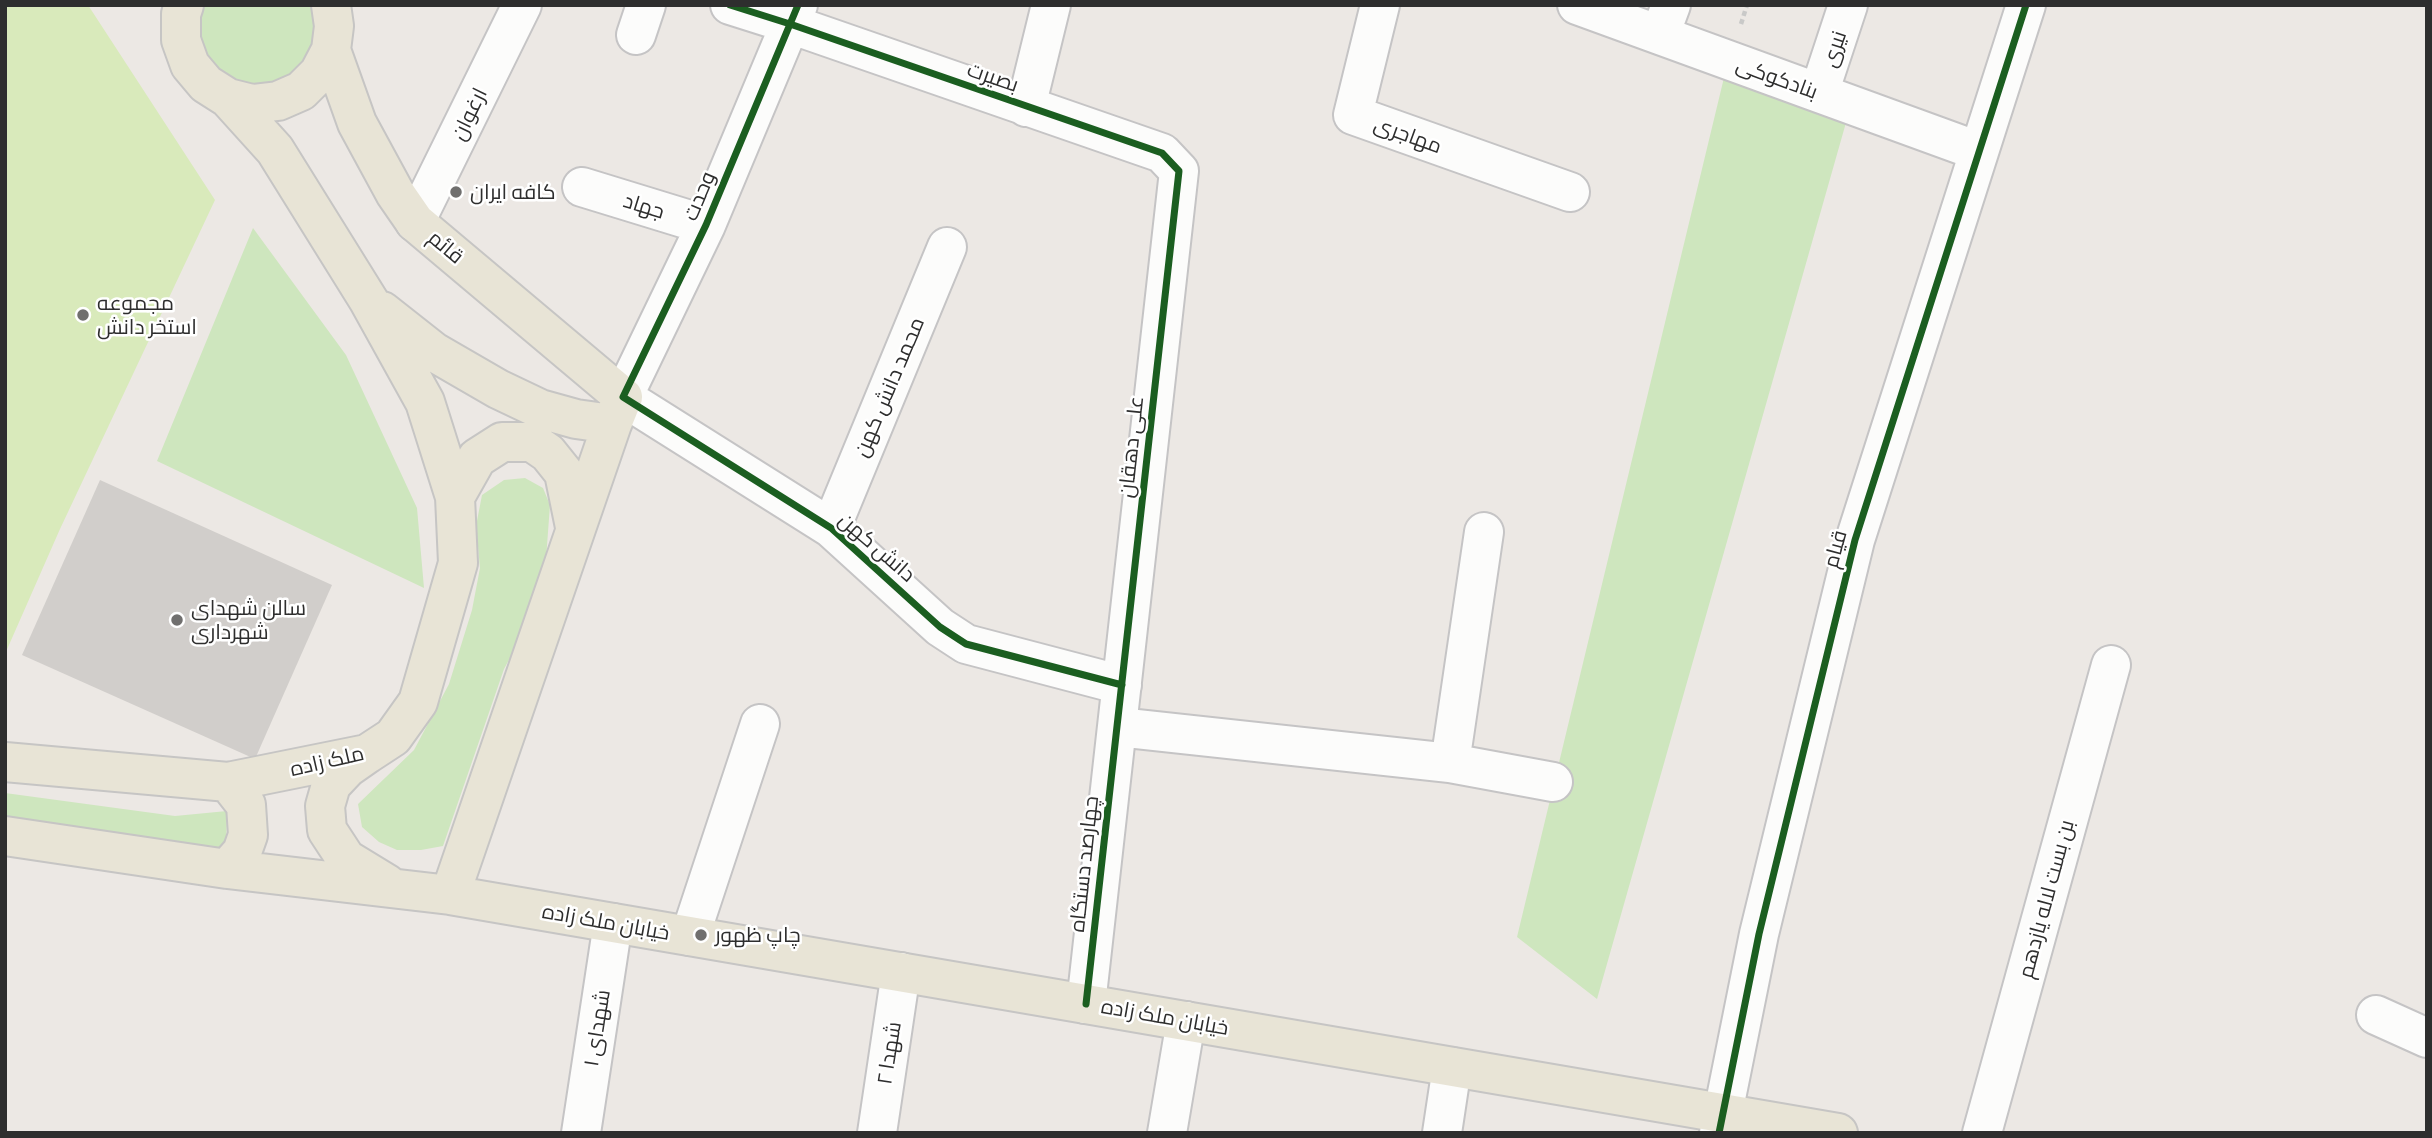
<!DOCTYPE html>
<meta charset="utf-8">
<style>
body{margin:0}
#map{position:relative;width:2432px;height:1138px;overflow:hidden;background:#ece8e4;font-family:Barlow,sans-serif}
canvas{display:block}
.frame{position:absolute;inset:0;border:7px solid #2e2e2e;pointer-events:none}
</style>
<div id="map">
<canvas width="2432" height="1138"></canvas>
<div class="frame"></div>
</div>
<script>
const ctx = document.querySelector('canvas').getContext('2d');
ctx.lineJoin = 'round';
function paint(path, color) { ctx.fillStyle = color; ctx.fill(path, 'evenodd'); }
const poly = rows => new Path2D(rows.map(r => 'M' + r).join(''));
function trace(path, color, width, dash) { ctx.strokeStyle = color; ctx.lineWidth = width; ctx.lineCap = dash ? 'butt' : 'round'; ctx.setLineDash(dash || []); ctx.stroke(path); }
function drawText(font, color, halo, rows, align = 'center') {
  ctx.font = font + ' Barlow,Cairo,sans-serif'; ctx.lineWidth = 5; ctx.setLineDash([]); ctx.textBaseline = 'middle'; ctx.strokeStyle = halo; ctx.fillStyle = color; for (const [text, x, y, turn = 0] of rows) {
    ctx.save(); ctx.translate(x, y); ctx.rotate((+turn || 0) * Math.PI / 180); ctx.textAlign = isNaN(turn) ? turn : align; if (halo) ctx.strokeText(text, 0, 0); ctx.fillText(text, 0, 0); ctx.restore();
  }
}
paint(poly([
 [190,5,324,5,317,62,260,96,200,68],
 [1728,61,1851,105,1597,999,1517,937],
 [253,228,346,355,417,508,424,588,157,461],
 [525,478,543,488,550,505,546,559,530,621,504,669,443,846,421,850,397,850,379,842,362,827,358,804,414,750,449,684,472,610,480,568,476,526,482,495,504,480],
 [5,793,175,816,227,811,226,851,5,819]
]), '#cee6be');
paint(poly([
 [5,5,88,5,215,200,60,529,5,654]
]), '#d9eabb');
paint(poly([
 [100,480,332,585,255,759,22,655]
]), '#d1cecb');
const minor = poly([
 [730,5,790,24,1162,153,1179,171,1086,1004],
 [798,5,706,225,623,397,831,528,940,627,966,644,1122,685],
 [1380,5,1353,115,1570,192],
 [1577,5,1978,151],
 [636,35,646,5],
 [1660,35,1671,5],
 [1819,93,1848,5],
 [1026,107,1051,5],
 [582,187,706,225],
 [415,222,522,5],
 [831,528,947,247],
 [1118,727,1450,763,1553,782],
 [1450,763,1484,532],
 [690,936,760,724],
 [2376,1015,2427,1038],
 [581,1133,613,923],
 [877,1133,901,972],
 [1167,1133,1186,1021],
 [1442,1133,1452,1067],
 [1719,1133,1759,934,1855,540,2026,5],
 [1982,1133,2111,665]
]);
const major = poly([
 [184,5,181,14,181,40,190,65,206,84,228,98,252,104,278,101,301,91,319,73,331,50,334,26,331,5],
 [331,50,357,123,395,193,415,222,623,397,612,424,450,895],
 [382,311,434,352,498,389,540,409,576,419,612,424],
 [455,497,477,458,502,442,532,442,548,453,564,473,575,527],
 [367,754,347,768,331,785,325,806,327,830,346,859,387,884],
 [5,762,228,782,367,754,393,737,418,702,458,563,455,497,425,402,369,301,275,150,228,98],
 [5,836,227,869,450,895,1838,1133],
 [227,869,242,852,248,835,246,805,228,782]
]);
trace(minor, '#c5c4c5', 42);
trace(major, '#c6c5c4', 42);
trace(poly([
 [1741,24,1747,5]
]), '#c9c9c8', 4.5, [5, 3.5]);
trace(minor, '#fcfcfb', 38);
trace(major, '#e8e4d6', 38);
trace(poly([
 [730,5,790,24,1162,153,1179,171,1086,1004],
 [798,5,706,225,623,397,831,528,940,627,966,644,1122,685],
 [1719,1133,1759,934,1855,540,2026,5]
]), '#1b5e20', 7);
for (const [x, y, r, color] of [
 [456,192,7,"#706f6e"],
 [83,315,7,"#706f6e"],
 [177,620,7,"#706f6e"],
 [701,935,7,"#706f6e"]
]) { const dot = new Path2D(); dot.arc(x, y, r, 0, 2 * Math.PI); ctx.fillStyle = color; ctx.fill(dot); trace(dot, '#fff', 2.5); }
drawText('21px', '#2e2e2e', '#fff', [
 ["نیری",1834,49,-72],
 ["بصیرت",993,77,19],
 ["بنادکوکی",1777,78,20],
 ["ارغوان",469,114,-64],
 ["مهاجری",1408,135,20],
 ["وحدت",699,196,-67],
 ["جهاد",644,206,17],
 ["قائم",446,247,40],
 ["محمد دانش کهن",889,387,-67],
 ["علی دهقان",1131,447,-84],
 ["دانش کهن",877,547,41],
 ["قیام",1835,549,-75],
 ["ملک زاده",327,761,-13],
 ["چهارصد دستگاه",1084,864,-84],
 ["بن بست لاله یازدهم",2046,899,-75],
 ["خیابان ملک زاده",606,922,10],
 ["خیابان ملک زاده",1165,1017,10],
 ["شهدای ۱",597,1028,-81],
 ["شهدا ۲",889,1053,-81]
]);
drawText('21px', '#2e2e2e', '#fff', [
 ["کافه ایران",470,192],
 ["مجموعه",97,303],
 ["استخر دانش",97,327],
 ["سالن شهدای",191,608],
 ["شهرداری",191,632],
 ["چاپ ظهور",715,935]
], 'left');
</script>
